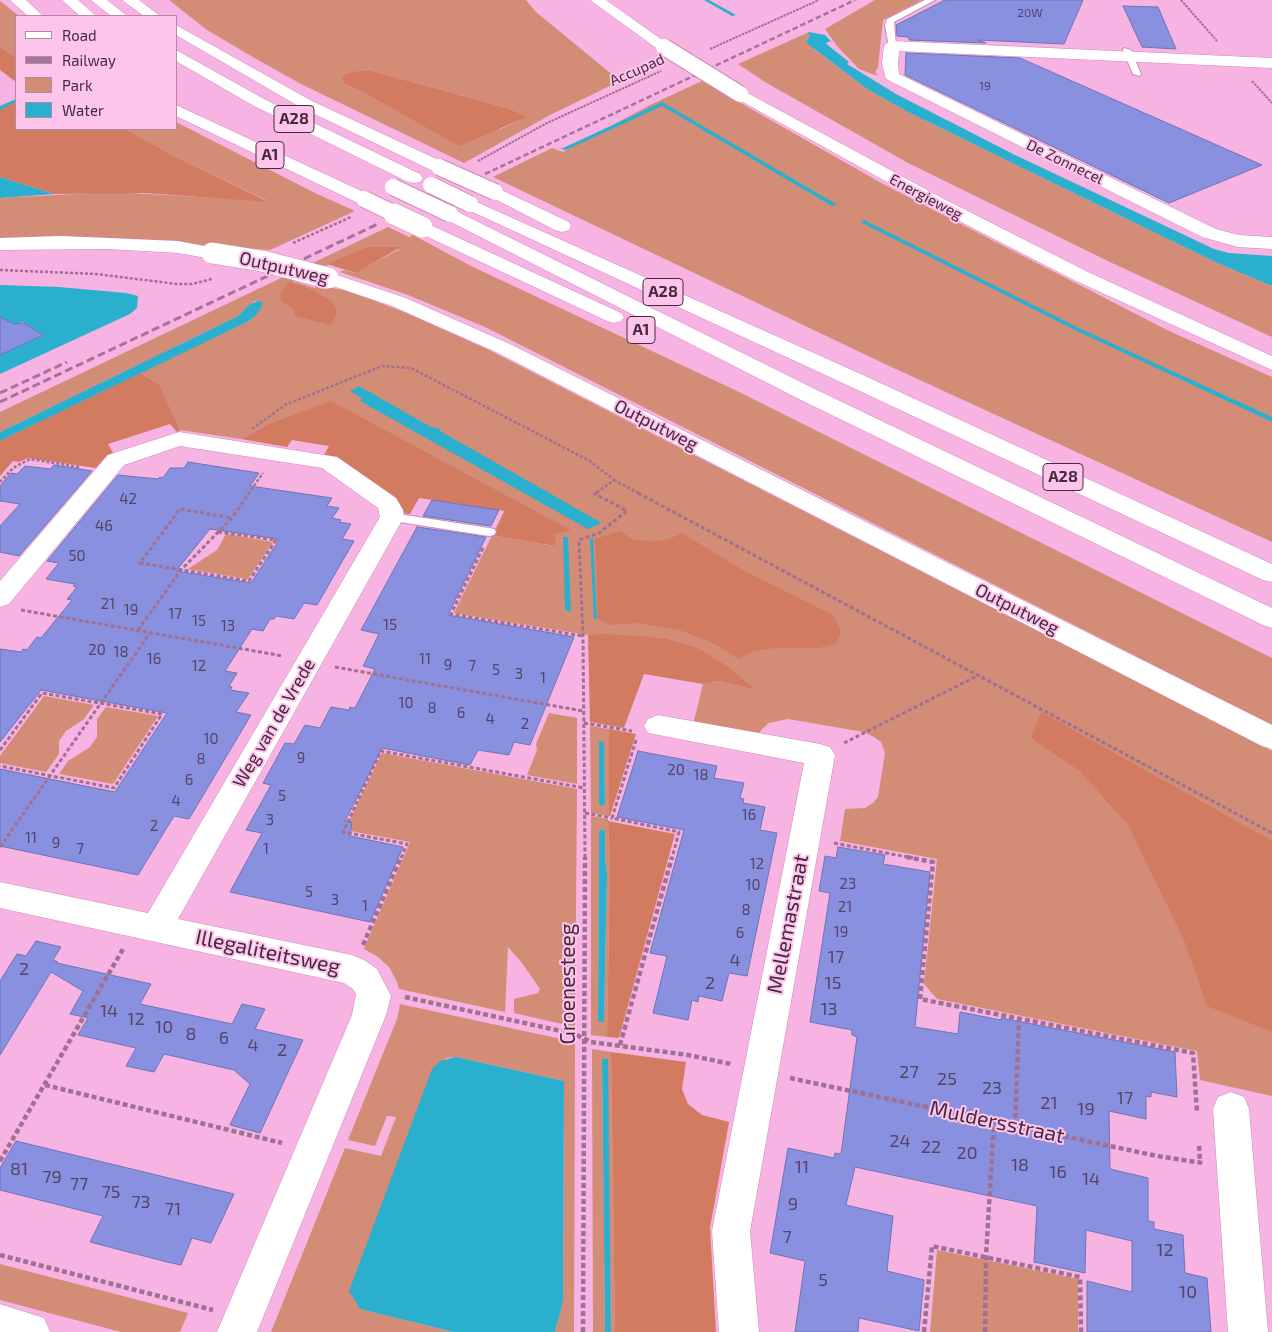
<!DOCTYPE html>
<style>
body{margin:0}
#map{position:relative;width:1272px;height:1332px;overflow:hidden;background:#f7b3e2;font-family:"Exo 2",sans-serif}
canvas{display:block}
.legend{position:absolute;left:15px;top:15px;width:162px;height:115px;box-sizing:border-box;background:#fdc5eb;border:1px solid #b387a5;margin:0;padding:6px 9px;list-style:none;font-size:15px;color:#452a3d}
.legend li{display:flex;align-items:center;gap:10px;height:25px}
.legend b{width:25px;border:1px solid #b387a5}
</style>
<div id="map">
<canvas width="1272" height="1332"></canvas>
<ul class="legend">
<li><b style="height:6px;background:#fff"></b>Road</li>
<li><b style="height:6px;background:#a57496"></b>Railway</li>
<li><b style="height:14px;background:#d38c76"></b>Park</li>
<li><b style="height:14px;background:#2bafce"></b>Water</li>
</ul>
</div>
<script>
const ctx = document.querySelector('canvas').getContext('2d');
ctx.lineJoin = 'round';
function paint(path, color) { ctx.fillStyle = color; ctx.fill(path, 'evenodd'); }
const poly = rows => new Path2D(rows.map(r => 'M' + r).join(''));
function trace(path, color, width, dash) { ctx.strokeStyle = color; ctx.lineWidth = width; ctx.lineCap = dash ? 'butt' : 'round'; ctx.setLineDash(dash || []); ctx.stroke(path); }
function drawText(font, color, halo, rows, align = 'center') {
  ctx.font = font + ' "Exo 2",sans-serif'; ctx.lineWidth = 4; ctx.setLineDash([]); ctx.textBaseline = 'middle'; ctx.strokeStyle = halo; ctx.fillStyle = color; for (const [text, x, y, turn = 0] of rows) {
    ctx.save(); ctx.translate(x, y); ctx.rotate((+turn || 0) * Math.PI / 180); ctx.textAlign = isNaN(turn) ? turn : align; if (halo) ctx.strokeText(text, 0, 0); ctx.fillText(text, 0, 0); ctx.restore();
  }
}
paint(poly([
 [169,0,526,0,536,12,620,81,550,115,464,163,301,84,258,60,207,30],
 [373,71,510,109,526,117,501,129,367,94,346,85],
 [875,0,922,0,883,20,878,67,875,72,878,76,859,69,837,46,825,29],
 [0,1,19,16,16,16,16,58,0,46],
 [807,33,810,35,806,40,815,50,867,89,908,112,1215,262,1272,286,1272,337,1112,263,908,163,765,82,738,64],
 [702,81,883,184,1167,330,1272,377,1272,542,885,364,493,177,552,148,563,152,650,105],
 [176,122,315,193,355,211,270,250,96,237,0,238,0,198,113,192,268,201,172,155,126,129,176,129],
 [388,227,409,237,413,235,471,266,737,391,1272,658,1272,725,485,327,408,295,340,272,344,270,355,273,400,249,368,247,293,281,315,288,318,285,348,291,404,312,487,349,1272,751,1272,1096,1200,1080,1197,1051,937,999,924,984,937,859,840,841,845,809,865,808,873,803,878,797,885,753,881,742,874,737,864,732,788,719,769,723,761,730,759,737,693,725,703,684,718,681,755,690,726,665,699,648,666,638,588,635,454,613,504,511,506,511,494,536,554,546,556,534,571,531,292,417,267,425,241,439,180,430,160,385,140,373,250,320,262,302,254,301,238,316,0,432,0,412],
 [226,534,273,542,248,579,188,569,217,550],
 [44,696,94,705,84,719,66,731,59,741,59,754,46,772,0,763,0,756],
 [106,707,158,716,113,784,59,774,68,761,90,747,97,737,97,719],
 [549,713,577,718,577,784,527,775,537,750,536,744],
 [590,726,609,729,609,816,591,813],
 [600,741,604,743,605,804,600,805],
 [382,753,577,789,575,1027,514,1013,514,999,538,993,540,989,522,963,508,947,505,1012,399,989,397,982,389,967,378,957,364,949,410,842,345,830],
 [591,816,608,819,610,861,607,1037,591,1035],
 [603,829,605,831,605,858,607,873,604,1022,598,1022,599,831],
 [400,1004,575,1042,574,1332,555,1332,563,1301,564,1081,456,1057,447,1058,435,1066,360,1309,454,1332,271,1332,345,1148,381,1156,396,1117,387,1116,375,1146,348,1140,397,1019],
 [592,1049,611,1052,615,1332,611,1332,607,1059,602,1059,605,1332,593,1332],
 [937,1250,1078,1279,1078,1332,930,1332],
 [0,1264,188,1313,180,1332,121,1332,0,1300]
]), '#d38c76');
paint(poly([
 [0,46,16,58,16,82,0,70],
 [359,71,373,71,510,109,527,117,459,146,367,94,346,85,342,79,345,74],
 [16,100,16,129,126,129,172,155,269,202,144,193,54,194,0,177,0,108],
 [368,247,401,247,356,273,327,264],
 [289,282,316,291,317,293,331,301,334,304,337,312,331,325,295,316,293,309,281,301,281,292],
 [140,373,160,385,180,430,177,432,170,424,108,444,113,453,107,455,96,468,28,458,19,462,13,461,0,476,0,441],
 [331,401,572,531,556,534,555,546,494,536,505,511,419,498,410,514,402,513,332,456,324,455,329,446,292,440,287,447,241,439,267,425],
 [620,531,632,539,653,542,669,539,682,533,746,572,831,614,837,622,841,632,836,644,818,648,775,648,751,652,739,659,711,642,679,630,638,623,610,625,598,619,595,539],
 [607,634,666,638,699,648,726,665,756,690,718,681,703,684,644,674,624,728,590,722,588,635],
 [1041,712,1272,841,1272,1032,1207,1006,1184,940,1128,825,1081,772,1031,738],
 [609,729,636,734,610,816,609,816],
 [608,821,675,834,619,1038,607,1037,610,861],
 [611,1052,686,1062,682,1089,688,1104,702,1115,729,1122,710,1228,716,1332,615,1332]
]), '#d37b60');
paint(poly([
 [809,32,825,35,831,41,826,43,829,46,849,62,847,64,896,94,1013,154,1214,249,1229,253,1272,256,1272,286,1215,262,908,112,867,89,809,45,806,41,810,35,807,33],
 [0,177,54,194,0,198],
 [0,285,59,287,126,293,138,296,137,308,130,314,0,374,0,355,43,335,23,322,0,329],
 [258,301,263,302,261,308,255,316,247,322,0,441,0,432,238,316,250,304],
 [359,386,431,427,439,428,440,431,600,522,600,524,588,529,360,401,362,398,350,391],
 [563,537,568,537,571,613,565,609],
 [591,538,593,539,597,619,594,619,590,539],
 [601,741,604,743,605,804,601,806,599,803,599,742],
 [603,829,605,831,605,858,607,873,604,1022,598,1022,599,831],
 [456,1057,564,1081,563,1301,555,1332,454,1332,360,1309,349,1291,432,1069,440,1061],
 [602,1059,608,1059,611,1332,605,1332]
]), '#2bafce');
paint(poly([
 [704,0,709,0,736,15,732,16,704,0],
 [16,99,16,102,0,110,0,106,16,99],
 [662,102,836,204,837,205,832,206,662,106,566,150,561,149,662,102],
 [864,220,1081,329,1272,417,1272,422,1077,331,862,223,861,222,864,220]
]), '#2bafce');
const building = poly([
 [945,0,1083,0,1064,44,978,40,986,43,909,40,909,37,897,36,896,25,945,0],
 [1123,6,1158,7,1176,49,1142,47,1123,6],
 [906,53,1020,58,1262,165,1169,203,905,75,906,53],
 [0,317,14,324,24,323,43,335,0,355,0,317],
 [188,462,259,473,250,486,332,498,327,506,339,508,332,518,341,520,339,522,351,524,342,539,354,541,317,605,304,603,294,619,276,616,274,619,270,619,263,631,252,629,225,671,237,673,229,686,232,687,230,690,249,693,236,712,251,715,189,819,174,816,138,875,0,846,0,769,115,792,167,713,41,690,0,742,0,649,21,652,23,649,27,650,37,637,41,638,72,600,67,599,77,587,73,586,75,584,46,579,59,563,47,561,118,475,158,479,160,477,163,478,170,468,184,468,188,462],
 [210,529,272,538,279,540,251,583,176,571,210,529],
 [54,465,92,471,19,556,0,552,0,526,20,504,0,501,0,486,11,473,17,474,25,466,50,469,54,465],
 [432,500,471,506,499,510,491,526,423,516,432,500],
 [417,527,486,537,448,615,574,637,530,745,514,742,509,755,478,750,470,765,382,748,345,821,352,822,350,836,403,847,370,922,230,892,262,833,246,830,271,785,263,783,285,743,294,744,305,725,320,728,331,707,349,710,350,707,355,708,375,669,363,666,379,634,361,630,417,527],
 [638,751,717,766,714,778,744,783,740,798,744,799,743,803,765,807,760,830,777,833,747,976,729,973,722,1001,699,996,698,1002,692,1000,688,1020,653,1013,667,956,650,953,684,830,617,817,638,751],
 [838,847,885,855,883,864,930,872,915,1027,958,1034,960,1012,1001,1020,1001,1018,1175,1052,1177,1097,1151,1092,1151,1097,1146,1096,1146,1119,1109,1111,1110,1169,1148,1178,1148,1221,1154,1222,1154,1229,1183,1235,1185,1273,1207,1278,1211,1332,1087,1332,1087,1281,1132,1292,1132,1241,1086,1230,1085,1273,1034,1262,1037,1206,855,1167,846,1205,893,1216,887,1271,924,1280,919,1331,859,1318,858,1332,795,1332,805,1261,770,1253,788,1148,834,1158,835,1153,841,1154,857,1037,852,1035,852,1030,810,1022,830,893,819,891,825,856,836,858,838,847],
 [36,941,61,947,53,960,58,962,57,963,151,984,140,1004,232,1024,242,1004,265,1009,255,1029,303,1040,260,1133,230,1125,250,1084,234,1070,164,1054,154,1072,126,1066,136,1048,78,1035,88,1018,70,1014,83,991,51,972,0,1055,0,981,17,954,26,956,36,941],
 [16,1141,140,1171,234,1194,211,1243,192,1238,181,1265,167,1262,90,1242,103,1216,0,1190,0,1168,16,1141]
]);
paint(building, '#8890df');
trace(building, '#6d74b5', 1);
const lane = poly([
 [925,0,935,0,894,22,896,46,889,48,885,25,887,19,925,0],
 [1124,48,1131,50,1141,74,1140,76,1133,74,1123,50,1124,48],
 [392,513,489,528,494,529,496,532,494,535,489,536,387,520,385,517,392,513]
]);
const street = poly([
 [892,41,1272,58,1272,68,899,51,898,64,899,74,1216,229,1239,235,1272,237,1272,249,1238,247,1202,237,886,79,882,64,884,46,887,43,892,41],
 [179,432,337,457,396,498,403,510,404,517,178,919,352,955,364,960,377,969,391,996,386,1015,257,1332,217,1332,352,1015,356,994,353,989,344,983,0,908,0,882,148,913,380,517,378,508,322,468,180,446,124,465,9,604,0,607,0,581,108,455,179,432],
 [658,715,820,744,830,747,835,755,750,1231,759,1332,719,1332,712,1231,804,763,648,733,644,726,648,719,658,715],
 [1231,1092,1244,1097,1249,1109,1268,1332,1228,1332,1213,1109,1218,1097,1231,1092]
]);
const secondary = poly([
 [590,0,606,0,672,47,669,50,659,50,590,0],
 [740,89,944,199,1090,273,1272,356,1272,370,1076,281,932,207,734,97,732,94,734,91,740,89],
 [0,1304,44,1318,50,1332,0,1332,0,1304]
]);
const primary = poly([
 [61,236,178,241,219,249,222,253,219,257,212,259,178,253,108,249,0,250,0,238,61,236],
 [328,272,406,298,512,345,1272,725,1272,749,1262,746,498,353,392,306,321,282,318,278,321,274,328,272]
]);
const highway = poly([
 [10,0,26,0,43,16,28,16,10,0],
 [62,0,78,0,96,16,80,16,62,0],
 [91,0,107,0,127,16,111,16,91,0],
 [122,0,139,0,160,16,144,16,122,0],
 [176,25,312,101,445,163,448,167,445,171,439,172,433,171,300,107,176,35,176,25],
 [176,50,266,100,420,174,423,178,420,182,414,183,408,182,254,106,176,61,176,50],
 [176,105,370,195,373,199,370,203,364,204,358,203,176,116,176,105],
 [495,187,569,222,571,226,569,230,562,232,555,230,489,196,486,192,489,188,495,187],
 [470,199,863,375,1272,564,1272,582,1263,580,847,385,464,208,461,204,464,200,470,199],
 [450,208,819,391,1272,608,1272,628,1263,625,803,401,443,218,441,214,443,210,450,208],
 [422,221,621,313,624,317,621,321,614,323,607,321,415,231,413,227,415,223,422,221]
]);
trace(lane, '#cd8bb9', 2);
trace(street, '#cd8bb9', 1);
trace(secondary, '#cd8bb9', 1);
trace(primary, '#cd8bb9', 1);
trace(highway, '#cd8bb9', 1);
trace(poly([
 [1181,0,1217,41],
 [710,49,819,0],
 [1252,81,1272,103],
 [478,161,547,123,661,71]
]), '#a07092', 2, [2.5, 1]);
trace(poly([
 [293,243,351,217],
 [0,270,96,274,177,284,192,284,212,279],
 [252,429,285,405,382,366,411,368,590,461,614,480,595,494],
 [614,480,640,494],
 [0,482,13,468,30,459,79,467],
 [248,494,263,473]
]), '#a07092', 2.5, [3, 2]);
trace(poly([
 [638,493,1272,833],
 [218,532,276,540,249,581,140,563,180,509,232,518],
 [483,548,451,614,583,636],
 [21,610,283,656],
 [138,630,181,570,232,518,249,493],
 [335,667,583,711],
 [584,723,632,731],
 [636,740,612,818,679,832,672,858],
 [844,743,977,676],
 [0,750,42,693,162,714,114,788,0,766],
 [585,813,612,818],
 [834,843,913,858],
 [0,847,150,633],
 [401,858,407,844,343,832,381,751,584,788],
 [585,858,583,636,579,540,599,533,627,511,595,494,597,493]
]), '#a07092', 3, [4, 2.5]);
trace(poly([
 [906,857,933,862,920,999,1193,1053,1197,1112],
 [363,945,401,857],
 [405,997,575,1034,591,1042,688,1055,731,1064],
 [620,1045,672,857],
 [790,1078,1157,1156,1203,1163],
 [45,1085,282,1143],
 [1015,1126,1019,1018],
 [1199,1146,1200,1163],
 [0,1161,123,949],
 [0,1255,213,1310],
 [583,1332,585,857],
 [924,1332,932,1246,1080,1277,1081,1332],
 [985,1332,986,1256,994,1121]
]), '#a07092', 4.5, [5, 3]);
paint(lane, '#fff');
paint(street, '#fff');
paint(secondary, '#fff');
paint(primary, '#fff');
paint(highway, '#fff');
trace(poly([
 [485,174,855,0]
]), '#a57496', 2.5, [5.5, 3]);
trace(poly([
 [0,393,67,362],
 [0,402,380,223]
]), '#a57496', 3, [8, 4]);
const secondaryBridge = poly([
 [664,47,740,94]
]);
const primaryBridge = poly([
 [212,253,262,261,328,278]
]);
const highwayBridgeFar1 = poly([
 [439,167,495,192],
 [431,185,470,204],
 [393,187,450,214],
 [364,199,397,215]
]);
const highwayBridge = poly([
 [394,214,422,227]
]);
trace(secondaryBridge, '#cd8bb9', 18, []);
trace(primaryBridge, '#cd8bb9', 22, []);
trace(highwayBridgeFar1, '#cd8bb9', 18, []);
trace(highwayBridge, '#cd8bb9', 22, []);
trace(secondaryBridge, '#fff', 16);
trace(primaryBridge, '#fff', 21);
trace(highwayBridgeFar1, '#fff', 16);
trace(highwayBridge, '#fff', 21);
drawText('12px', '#564466', null, [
 ["20W",1030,13],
 ["19",985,86]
]);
drawText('15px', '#452a3d', '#fdc5eb', [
 ["Accupad",637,70,-24],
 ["De Zonnecel",1065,162,26],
 ["Energieweg",926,197,28]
]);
drawText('15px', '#564466', null, [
 ["42",128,499],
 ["46",104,526],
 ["50",77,556],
 ["21",108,604],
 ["19",131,610],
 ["17",175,614],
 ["15",199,621],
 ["15",390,625],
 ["13",228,626],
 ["20",97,650],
 ["18",121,652],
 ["16",154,659],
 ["11",425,659],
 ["9",448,665],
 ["12",199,666],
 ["7",472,666],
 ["5",496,670],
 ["3",519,674],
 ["1",543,678],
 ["10",406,703],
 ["8",432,708],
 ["6",461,713],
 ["4",490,719],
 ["2",525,724],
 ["10",211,739],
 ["9",301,758],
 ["8",201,759],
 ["20",676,770],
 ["18",701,775],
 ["6",189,780],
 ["5",282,796],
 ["4",176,801],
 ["16",749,815],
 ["3",270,820],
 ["2",154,826],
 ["11",31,838],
 ["9",56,843],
 ["7",80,849],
 ["1",266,849],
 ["12",757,864],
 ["23",848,884],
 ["10",753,885],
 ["5",309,892],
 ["3",335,900],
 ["1",365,906],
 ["21",845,907],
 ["8",746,910],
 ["19",841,932],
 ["6",740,933]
]);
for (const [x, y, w] of [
 [294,119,40],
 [270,155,28],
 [663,292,40],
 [641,330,28],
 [1063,477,40]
]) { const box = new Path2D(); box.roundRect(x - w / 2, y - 13.5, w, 27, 4); ctx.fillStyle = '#fdc5eb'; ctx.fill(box); trace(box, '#452a3d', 1); }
drawText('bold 16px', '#452a3d', null, [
 ["A28",294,119],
 ["A1",270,155],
 ["A28",663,292],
 ["A1",641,330],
 ["A28",1063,477]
]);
drawText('18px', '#452a3d', '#fdc5eb', [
 ["Outputweg",284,268,13],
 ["Outputweg",656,425,27],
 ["Outputweg",1017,609,27],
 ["Weg van de Vrede",274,723,-60]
]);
drawText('18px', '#564466', null, [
 ["17",836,957],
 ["4",735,960],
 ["2",24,969],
 ["2",710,983],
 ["15",833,983],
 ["13",829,1009],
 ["14",109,1011],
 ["12",136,1019],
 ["10",164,1027],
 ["8",191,1034],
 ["6",224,1038],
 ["4",253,1045],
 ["2",282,1050],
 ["27",909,1072],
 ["25",947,1079],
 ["23",992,1088],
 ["17",1125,1098],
 ["21",1049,1103],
 ["19",1086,1109],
 ["24",900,1141],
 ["22",931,1147],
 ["20",967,1153],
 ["18",1020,1165],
 ["11",802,1167],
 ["81",19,1169],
 ["16",1058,1172],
 ["79",52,1177],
 ["14",1091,1179],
 ["77",79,1184],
 ["75",111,1192],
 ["73",141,1202],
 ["9",793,1204],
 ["71",173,1209],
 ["7",787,1237],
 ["12",1165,1250],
 ["5",823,1280],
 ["10",1188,1292]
]);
drawText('21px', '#452a3d', '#fdc5eb', [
 ["Mellemastraat",788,924,-79],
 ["Illegaliteitsweg",268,952,12],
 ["Groenesteeg",568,984,-90],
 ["Muldersstraat",997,1122,12]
]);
</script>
